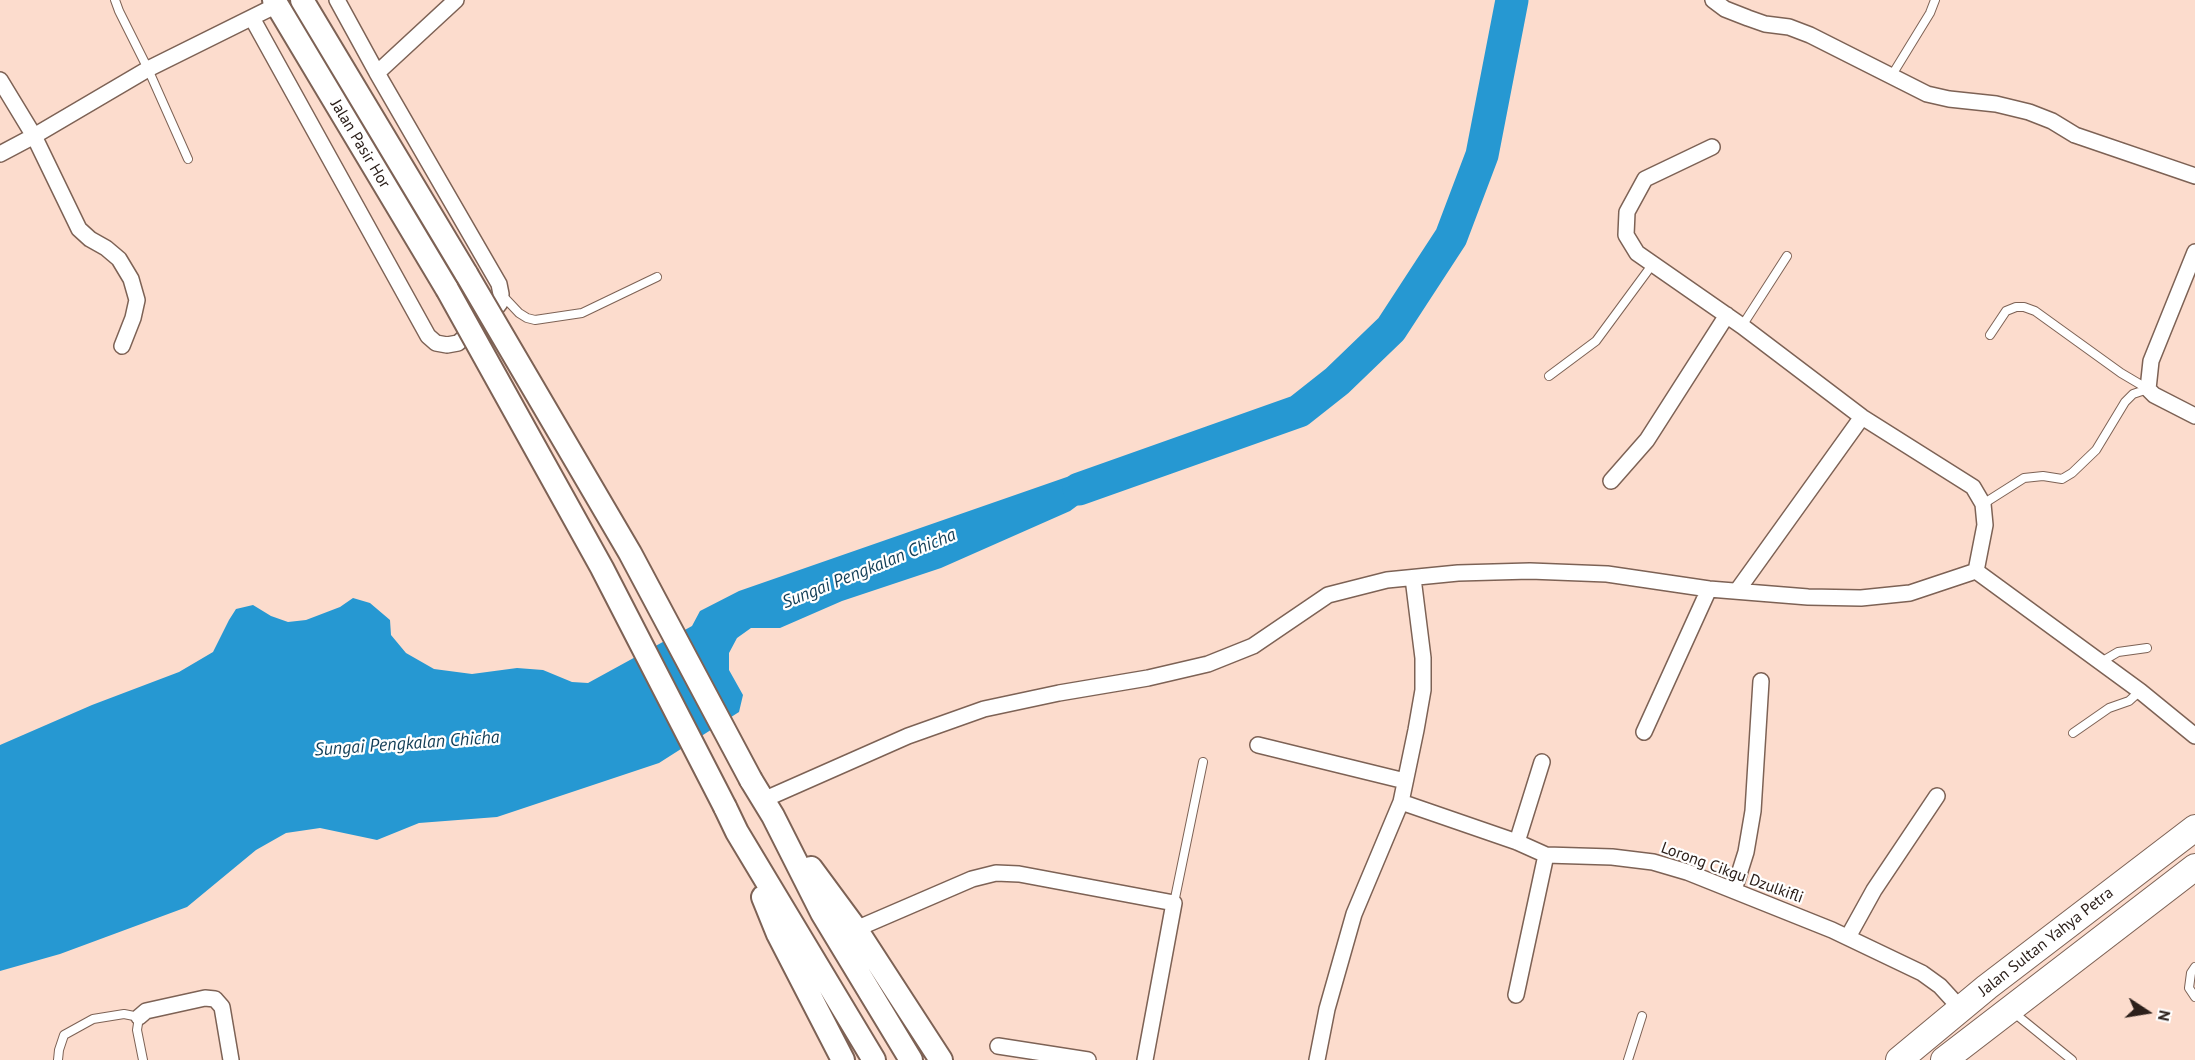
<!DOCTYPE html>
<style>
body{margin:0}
#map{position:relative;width:2195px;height:1060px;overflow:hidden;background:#fcdccd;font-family:"PT Sans",sans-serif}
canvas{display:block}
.north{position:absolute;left:2117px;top:982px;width:60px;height:60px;-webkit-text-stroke:4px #fff;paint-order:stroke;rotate:102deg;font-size:16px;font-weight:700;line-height:24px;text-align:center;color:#2c201b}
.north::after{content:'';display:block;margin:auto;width:21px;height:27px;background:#2c201b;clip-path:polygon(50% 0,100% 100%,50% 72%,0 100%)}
</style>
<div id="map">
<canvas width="2195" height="1060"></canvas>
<div class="north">N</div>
</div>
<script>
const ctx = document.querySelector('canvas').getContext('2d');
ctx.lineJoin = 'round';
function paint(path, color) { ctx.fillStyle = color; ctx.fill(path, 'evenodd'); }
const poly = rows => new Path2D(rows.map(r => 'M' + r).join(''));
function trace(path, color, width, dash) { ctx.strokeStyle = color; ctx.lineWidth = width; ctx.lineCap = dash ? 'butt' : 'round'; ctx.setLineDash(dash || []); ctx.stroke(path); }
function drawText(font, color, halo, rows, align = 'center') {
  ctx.font = font + ' "PT Sans",sans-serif'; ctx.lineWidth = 4.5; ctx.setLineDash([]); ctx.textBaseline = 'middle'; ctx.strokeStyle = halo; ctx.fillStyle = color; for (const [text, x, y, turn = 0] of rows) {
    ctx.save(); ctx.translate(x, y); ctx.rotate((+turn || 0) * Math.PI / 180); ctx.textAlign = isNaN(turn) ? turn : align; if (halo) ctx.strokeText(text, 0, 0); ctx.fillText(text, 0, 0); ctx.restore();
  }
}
paint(poly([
 [1087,470,1124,471,1070,511,941,568,842,601,780,628,751,628,737,638,729,653,729,670,743,695,739,712,659,763,497,817,419,823,377,840,320,828,286,833,256,850,187,907,60,954,0,971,0,745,92,705,179,672,213,652,229,620,236,609,253,605,271,616,288,622,306,620,340,607,353,598,370,603,390,620,391,635,406,653,434,669,472,674,517,668,543,670,572,682,588,683,692,626,700,611,739,591]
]), '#2698d2');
trace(poly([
 [1511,8,1525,0]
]), '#2698d2', 5);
trace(poly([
 [1079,489,1299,411,1337,381,1391,329,1451,237,1482,155,1512,0]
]), '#2698d2', 33);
const lane = poly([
 [115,0,119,11,148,69,188,159],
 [1892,75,1930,13,1935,0],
 [502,295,519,313,527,318,535,320,582,313,657,277],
 [1742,326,1787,256],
 [1990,335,2006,311,2016,307,2024,307,2035,311,2121,373,2148,389],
 [1549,376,1596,341,1652,265],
 [1983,504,2024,478,2043,476,2062,479,2072,473,2096,450,2125,402,2133,394,2148,389],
 [2101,662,2118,652,2147,648],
 [2073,733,2109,708,2129,701,2140,691],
 [1174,903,1203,762],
 [2195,967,2191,973,2189,988,2195,997],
 [2013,1012,2072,1060],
 [58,1060,59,1050,64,1035,93,1019,124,1014,139,1017,137,1030,143,1060],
 [1628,1060,1642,1016]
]);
const street = poly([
 [1713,0,1725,9,1748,18,1765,24,1789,27,1810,35,1927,94,1949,99,1996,104,2029,112,2052,121,2075,135,2195,176],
 [252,18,428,336,436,343,447,345,458,343,493,312,500,303,501,294,499,284,377,73,337,0],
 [377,73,456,0],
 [0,80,34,136,79,229,90,239,106,248,119,259,131,279,137,300,133,318,122,346],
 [1712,147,1645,179,1627,212,1626,235,1637,253,1742,326,1862,417,1973,487,1983,504,1985,525,1976,571],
 [0,154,34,136,148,69,277,5],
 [2195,252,2151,361,2148,389,2154,395,2195,416],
 [1611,481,1647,440,1727,315],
 [1737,591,1862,417],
 [1644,732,1709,589],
 [1258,745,1405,781],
 [763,800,908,736,984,709,1059,693,1148,678,1208,664,1253,646,1328,595,1387,580,1458,573,1530,571,1607,574,1709,589,1808,597,1861,598,1910,593,1976,571,2140,691,2195,736],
 [1401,802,1517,842,1546,855,1612,857,1653,862,1687,872,1832,930,1922,973,1940,986,1961,1009],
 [1517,842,1542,762],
 [1734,890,1746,852,1753,811,1761,681],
 [856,929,972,879,996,873,1019,874,1174,903,1145,1060],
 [1848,937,1874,890,1937,796],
 [1516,995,1546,855],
 [139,1017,146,1011,205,998,215,999,222,1007,231,1060],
 [998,1046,1088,1060],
 [1317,1060,1327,1009,1354,914,1401,802,1416,730,1423,690,1423,658,1413,578]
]);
const primary = poly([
 [274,0,447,289],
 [302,0,467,275],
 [751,780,773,816,822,913,911,1060],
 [725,807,737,832,874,1060],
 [811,868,856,929,941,1060],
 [763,897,778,934,843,1060]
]);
const highway = poly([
 [1899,1060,1987,987,2195,828],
 [1944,1060,2195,867]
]);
trace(lane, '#7d6255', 10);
trace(street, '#7d6255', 18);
trace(primary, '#7d6255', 26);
trace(highway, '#7d6255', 28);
trace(lane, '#fff', 8);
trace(street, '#fff', 15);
trace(primary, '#fff', 22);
trace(highway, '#fff', 26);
const primaryBridge = poly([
 [467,275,630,553,751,780],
 [447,289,602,568,725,807]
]);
trace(primaryBridge, '#7d6255', 26, []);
trace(primaryBridge, '#fff', 22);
drawText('16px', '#2c201b', '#fff', [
 ["Jalan Pasir Hor",360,144,59],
 ["Lorong Cikgu Dzulkifli",1732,873,20],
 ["Jalan Sultan Yahya Petra",2046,942,-38]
]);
drawText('italic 18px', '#123e57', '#fff', [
 ["Sungai Pengkalan Chicha",869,569,-22],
 ["Sungai Pengkalan Chicha",407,744,-4]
]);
</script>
